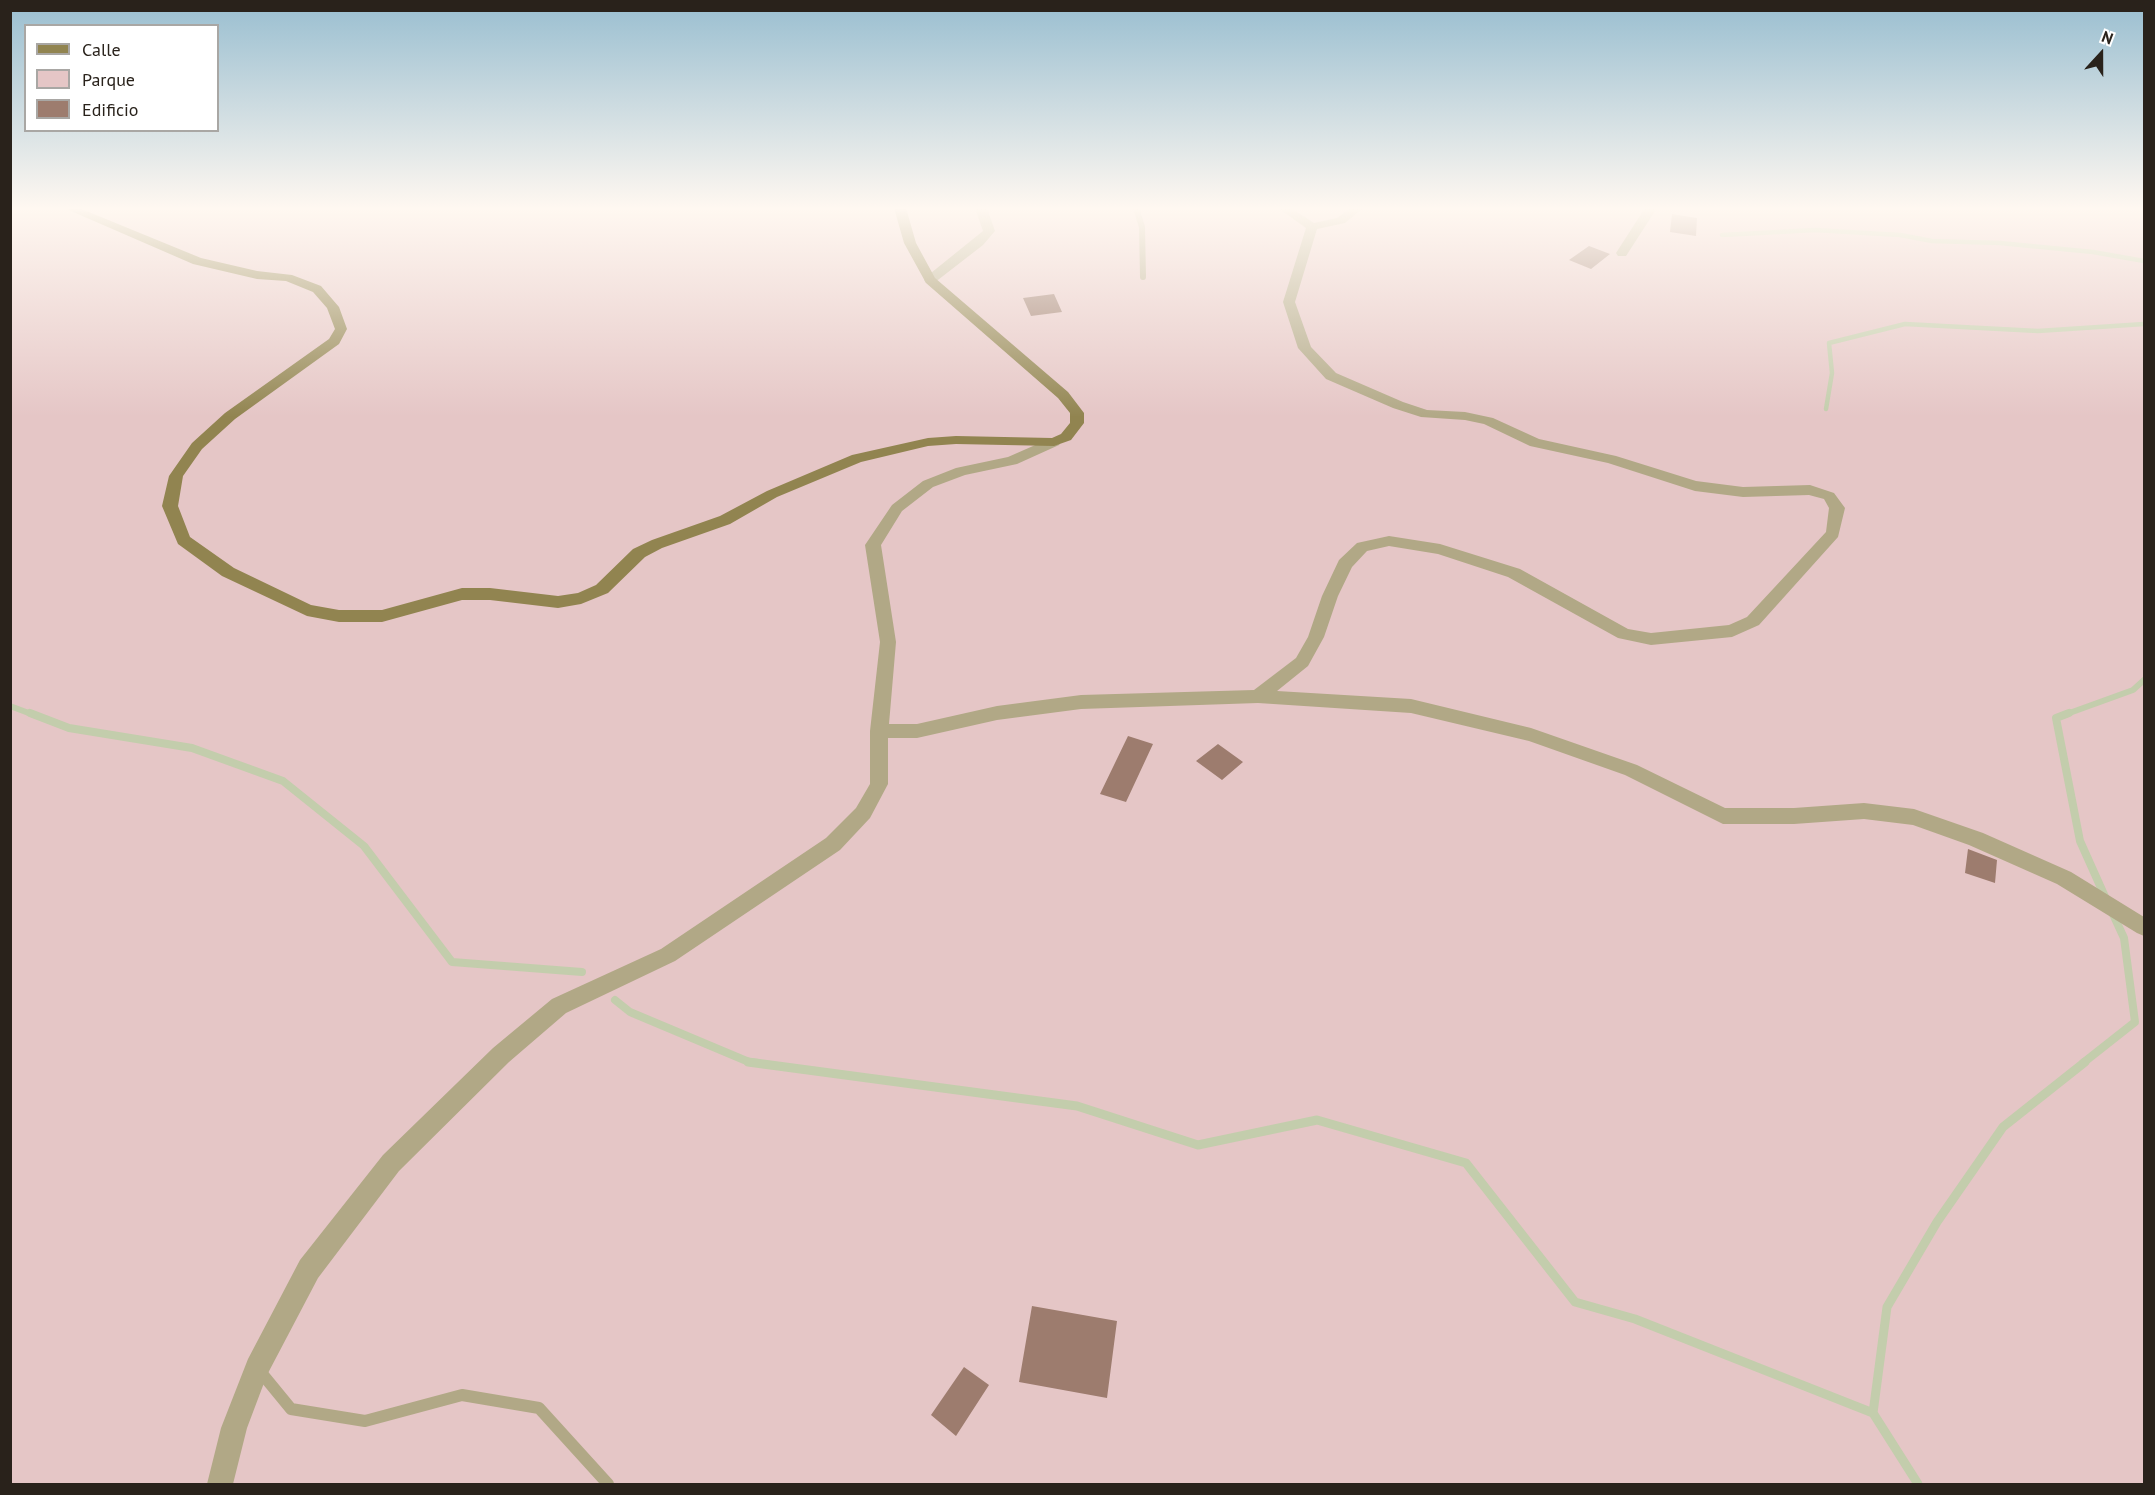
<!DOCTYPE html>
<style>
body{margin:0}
#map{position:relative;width:2155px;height:1495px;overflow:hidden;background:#fff0e0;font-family:"PT Sans",sans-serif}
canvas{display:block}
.frame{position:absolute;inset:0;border:12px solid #29221b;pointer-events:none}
.legend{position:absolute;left:24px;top:24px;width:195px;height:108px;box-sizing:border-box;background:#fff;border:2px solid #a9a7a4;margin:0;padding:8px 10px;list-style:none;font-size:18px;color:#29221b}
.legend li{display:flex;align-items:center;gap:12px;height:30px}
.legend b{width:30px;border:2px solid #a9a7a4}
.north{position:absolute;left:2071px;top:24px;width:60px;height:60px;-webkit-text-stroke:4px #fff;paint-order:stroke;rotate:21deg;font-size:16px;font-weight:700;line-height:24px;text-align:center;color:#29221b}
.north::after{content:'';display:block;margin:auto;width:21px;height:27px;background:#29221b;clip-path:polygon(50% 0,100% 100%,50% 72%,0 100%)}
</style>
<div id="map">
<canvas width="2155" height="1495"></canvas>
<div class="frame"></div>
<ul class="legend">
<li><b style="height:8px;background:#918450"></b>Calle</li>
<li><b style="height:16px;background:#e5c6c6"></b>Parque</li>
<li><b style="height:16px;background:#9d7c6e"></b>Edificio</li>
</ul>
<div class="north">N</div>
</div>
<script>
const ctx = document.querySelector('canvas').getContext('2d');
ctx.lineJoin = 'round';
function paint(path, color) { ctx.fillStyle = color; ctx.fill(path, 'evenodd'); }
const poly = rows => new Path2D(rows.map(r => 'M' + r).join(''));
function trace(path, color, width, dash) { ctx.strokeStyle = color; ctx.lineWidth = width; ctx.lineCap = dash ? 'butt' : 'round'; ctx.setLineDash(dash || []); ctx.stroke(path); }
paint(poly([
 [10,208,2144,208,2144,1484,11,1484]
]), '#e5c6c6');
trace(poly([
 [1722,235,1815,230,1900,235,1932,241,2000,243,2093,252,2144,261],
 [1826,409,1832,373,1829,343,1905,324,2038,331,2144,324]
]), '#c3cdac', 4.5);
trace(poly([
 [10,706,34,715],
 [2064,715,2133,690,2144,680]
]), '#c3cdac', 6);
trace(poly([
 [30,713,69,728,192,748,283,781,364,846,452,962,582,972],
 [2069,713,2056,718,2080,841,2106,899],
 [615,1000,630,1012,749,1062,758,1063],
 [2083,1063,2135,1022,2124,938,2112,912]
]), '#c3cdac', 8);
trace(poly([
 [748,1062,1077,1106,1198,1145,1317,1120,1466,1163,1575,1302,1635,1319,1873,1413,1918,1484],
 [1873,1413,1887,1307,1937,1222,2003,1127,2085,1062]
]), '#c3cdac', 9);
paint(poly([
 [1672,214,1697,218,1696,236,1670,232],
 [1589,246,1610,254,1591,269,1569,260],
 [1054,294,1062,312,1031,316,1023,298],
 [1128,736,1153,744,1126,802,1100,794],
 [1218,744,1243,762,1222,780,1196,761],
 [1968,849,1997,860,1995,883,1965,873],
 [1032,1306,1117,1321,1107,1398,1019,1382],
 [964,1367,989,1385,956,1436,931,1415]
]), '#9d7c6e');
trace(poly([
 [1136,208,1142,227,1143,277]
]), '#b1a886', 6);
trace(poly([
 [259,1370,291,1409,365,1421,462,1395,539,1408,608,1484]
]), '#b1a886', 12);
paint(poly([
 [975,208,987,208,995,231,983,245,934,283,926,283,924,280,926,277,983,231,975,208],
 [1278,208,1291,208,1314,223,1337,218,1350,208,1363,208,1345,223,1317,229,1295,302,1311,347,1336,373,1403,402,1427,410,1465,412,1493,418,1539,439,1616,456,1696,481,1743,487,1810,485,1834,493,1845,508,1838,537,1759,625,1732,637,1651,645,1618,638,1508,577,1438,554,1389,546,1367,551,1352,567,1338,596,1324,637,1308,666,1277,691,1411,699,1531,728,1637,765,1725,808,1794,808,1864,803,1914,809,1983,833,2071,872,2144,917,2144,936,2137,933,2057,884,1969,845,1913,825,1864,819,1794,824,1723,824,1625,775,1529,741,1411,713,1258,703,1081,709,997,720,917,738,888,738,888,784,870,818,840,850,675,961,566,1013,509,1062,399,1171,318,1278,267,1375,247,1428,233,1484,207,1484,221,1428,248,1359,300,1260,383,1155,493,1048,552,999,661,949,826,838,856,808,870,784,870,731,880,642,865,545,892,505,923,481,956,468,1008,457,1049,439,1054,438,1061,442,1059,445,1017,464,965,475,933,487,902,511,881,545,896,642,889,724,917,724,997,706,1081,695,1254,690,1296,658,1308,637,1322,596,1339,560,1357,543,1389,536,1440,544,1520,569,1628,629,1651,633,1729,625,1747,617,1826,532,1829,508,1824,499,1809,495,1743,497,1695,491,1608,463,1530,446,1484,424,1465,420,1421,417,1393,408,1326,379,1298,348,1283,302,1306,228,1278,208],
 [1645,208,1657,208,1626,256,1618,256,1616,253,1645,208]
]), '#b1a886');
paint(poly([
 [64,208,79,208,201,258,257,271,292,275,321,286,339,307,347,329,339,344,235,419,202,449,183,476,178,506,190,537,234,568,311,605,339,610,382,610,462,588,490,588,558,596,578,593,596,585,633,549,652,540,720,516,767,491,852,455,928,438,956,436,1052,438,1061,434,1070,423,1070,413,1058,398,926,283,904,243,894,208,906,208,916,243,935,278,1068,392,1084,413,1084,423,1071,440,1054,446,956,444,928,446,861,462,777,497,730,524,662,548,645,557,608,593,581,604,558,608,490,600,462,600,382,622,339,622,307,616,222,576,178,544,162,506,169,476,192,443,225,413,329,339,335,329,327,308,313,292,286,281,257,279,193,264,64,208]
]), '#918450');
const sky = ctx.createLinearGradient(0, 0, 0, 417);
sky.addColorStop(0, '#99bed0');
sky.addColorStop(0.5, '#fff8f1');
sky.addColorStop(1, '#fff8f100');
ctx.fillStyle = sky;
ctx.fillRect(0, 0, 2155, 417);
</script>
